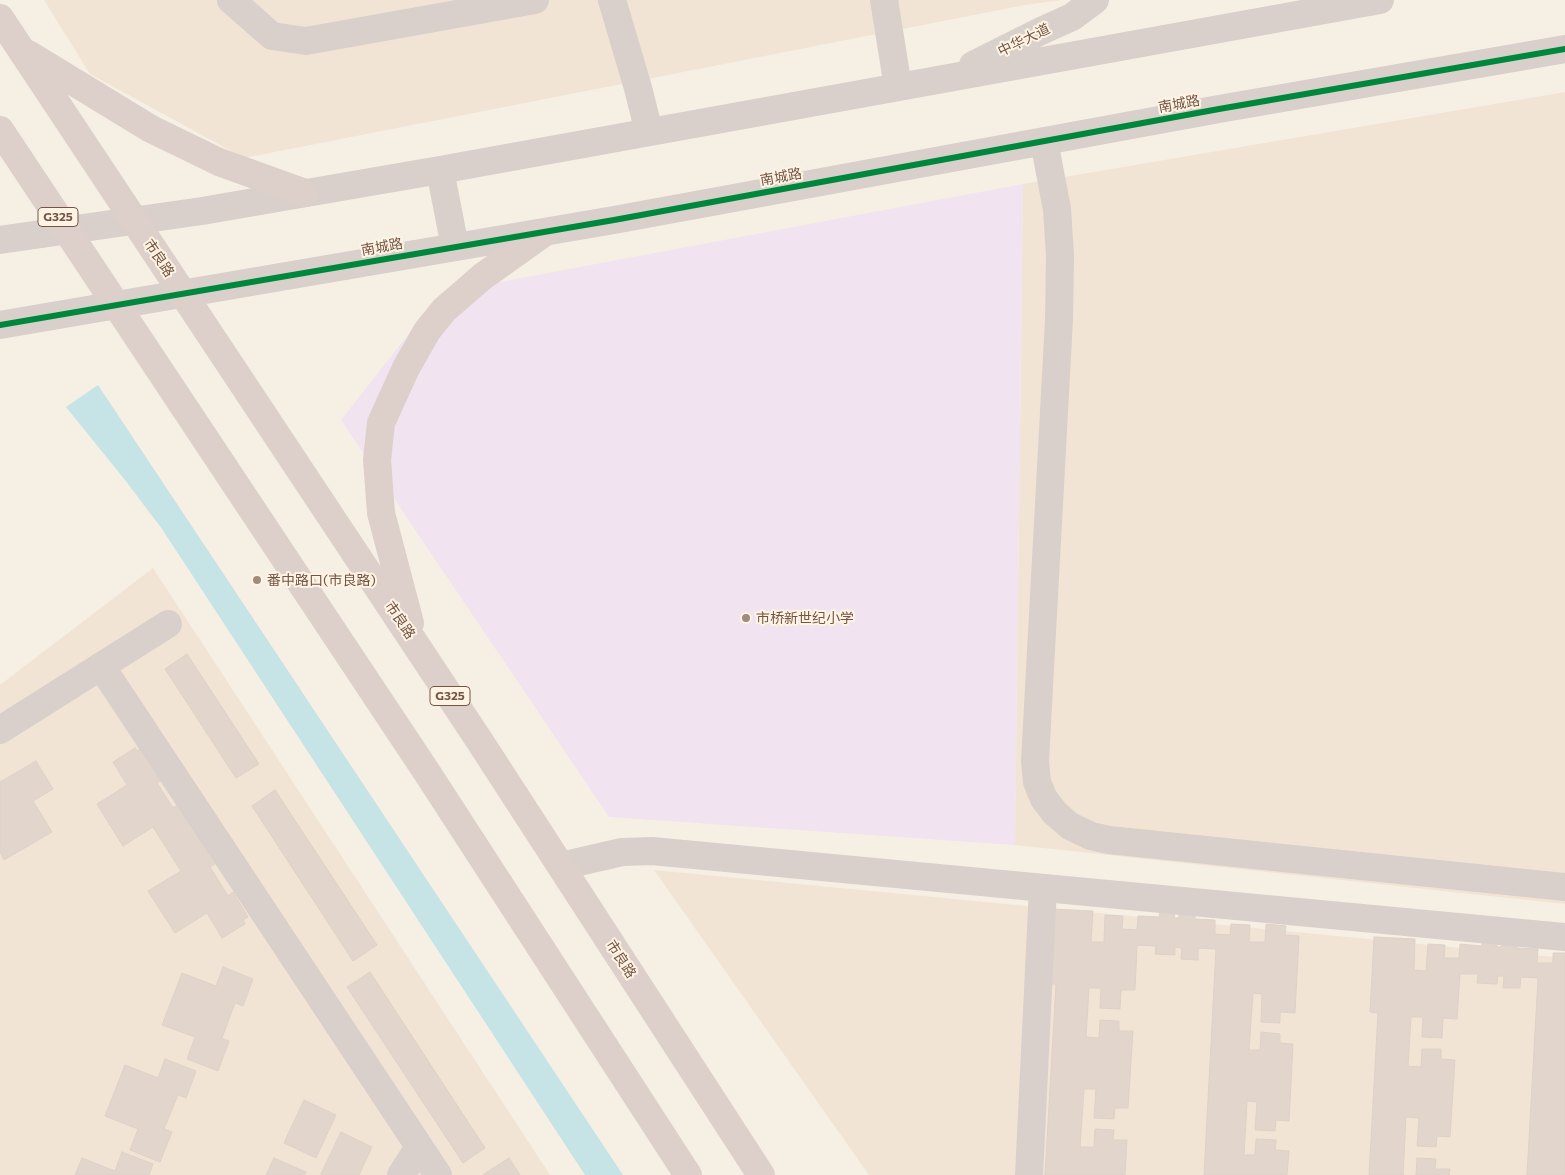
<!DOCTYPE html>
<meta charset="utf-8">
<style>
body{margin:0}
canvas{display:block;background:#f6efe4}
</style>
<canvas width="1565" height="1175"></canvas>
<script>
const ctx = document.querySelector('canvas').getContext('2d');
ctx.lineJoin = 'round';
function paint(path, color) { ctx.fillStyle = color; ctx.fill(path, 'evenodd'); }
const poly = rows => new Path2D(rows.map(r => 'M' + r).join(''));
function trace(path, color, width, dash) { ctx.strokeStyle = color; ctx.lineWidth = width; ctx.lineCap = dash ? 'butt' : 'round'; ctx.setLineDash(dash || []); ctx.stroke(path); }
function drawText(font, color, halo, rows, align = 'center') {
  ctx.font = font + ' Commissioner,"Noto Sans SC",sans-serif'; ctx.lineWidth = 4; ctx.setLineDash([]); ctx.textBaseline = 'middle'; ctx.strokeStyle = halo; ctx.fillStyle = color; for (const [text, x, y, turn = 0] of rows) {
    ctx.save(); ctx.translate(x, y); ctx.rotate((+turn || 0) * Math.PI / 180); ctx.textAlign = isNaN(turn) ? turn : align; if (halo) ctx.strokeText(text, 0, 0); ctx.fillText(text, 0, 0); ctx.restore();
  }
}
paint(poly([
 [44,0,1062,0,1025,5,244,158,90,74],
 [1565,92,1565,904,1015,845,1023,184],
 [153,568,550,1175,0,1175,0,685],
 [654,870,1565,958,1565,1175,869,1175]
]), '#f2e4d4');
paint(poly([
 [1023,184,1015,845,609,817,341,420,441,293]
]), '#f1e4f0');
paint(poly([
 [98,385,623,1175,585,1175,162,529,125,480,66,407]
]), '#c6e4e5');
const building = poly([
 [187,654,259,764,236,778,165,669,187,654],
 [135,748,137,751,142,748,162,779,157,783,173,808,179,804,216,863,210,867,228,896,233,892,248,917,243,920,245,924,222,938,207,913,175,933,148,891,181,871,153,827,123,846,97,804,127,785,113,762,135,748],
 [36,761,53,789,33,801,52,832,4,860,0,852,0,782,36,761],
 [275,790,377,945,353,961,252,806,275,790],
 [1052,909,1093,911,1091,942,1104,942,1105,915,1123,916,1122,929,1137,930,1138,916,1159,917,1160,911,1175,912,1174,918,1179,918,1179,911,1195,912,1195,919,1215,920,1215,934,1230,935,1231,924,1250,925,1249,942,1265,942,1266,924,1286,926,1285,935,1299,936,1295,1013,1280,1012,1280,1023,1261,1022,1262,994,1253,993,1249,1050,1260,1050,1261,1032,1280,1034,1280,1043,1293,1044,1289,1121,1276,1120,1275,1131,1255,1130,1257,1102,1247,1101,1244,1155,1255,1155,1256,1139,1276,1140,1275,1150,1289,1151,1287,1175,1204,1175,1216,949,1198,948,1198,960,1181,959,1182,948,1175,947,1175,955,1155,954,1156,946,1137,945,1135,990,1121,990,1120,1009,1100,1008,1101,988,1089,988,1086,1037,1099,1038,1100,1020,1119,1021,1119,1031,1133,1031,1128,1108,1115,1108,1114,1119,1094,1118,1096,1089,1084,1089,1080,1147,1094,1147,1095,1129,1114,1130,1113,1140,1127,1140,1125,1175,1045,1175,1056,984,1048,984,1052,909],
 [1374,937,1415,939,1414,970,1426,971,1428,944,1445,945,1444,958,1459,958,1460,944,1482,946,1482,940,1497,941,1497,947,1501,947,1501,940,1517,941,1517,948,1538,949,1537,963,1553,963,1553,953,1565,953,1565,1175,1527,1175,1538,978,1521,977,1520,988,1503,988,1504,976,1498,976,1497,984,1477,983,1478,974,1460,974,1457,1019,1443,1018,1442,1038,1422,1037,1423,1017,1411,1017,1408,1066,1421,1067,1422,1049,1441,1049,1441,1059,1455,1060,1450,1137,1437,1136,1436,1147,1417,1146,1419,1118,1406,1117,1403,1175,1404,1175,1369,1175,1378,1013,1370,1012,1374,937],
 [223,967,253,979,243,1006,235,1003,222,1038,229,1041,218,1071,187,1059,195,1037,162,1025,182,973,216,986,223,967],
 [370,972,485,1148,463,1163,347,987,370,972],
 [165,1059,196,1071,186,1098,178,1095,164,1129,172,1132,160,1162,130,1150,138,1129,105,1116,125,1065,158,1078,165,1059],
 [304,1100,336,1115,316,1158,284,1143,304,1100],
 [341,1132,372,1147,359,1175,324,1175,321,1174,341,1132],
 [122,1152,153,1164,149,1175,75,1175,82,1158,115,1171,122,1152],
 [274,1158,306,1172,305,1175,266,1175,274,1158],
 [509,1158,520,1175,484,1175,484,1174,509,1158],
 [1417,1158,1436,1159,1435,1169,1450,1169,1449,1175,1416,1175,1417,1158]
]);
paint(building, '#e2d6cc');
trace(building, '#ded1c7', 1);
trace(poly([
 [231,0,272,36,306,41,535,0],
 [612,0,638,88,649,132],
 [884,0,898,87],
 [973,65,1041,31,1072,17,1095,0],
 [1044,141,1057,209,1060,255,1059,320,1035,761,1037,782,1044,799,1055,813,1070,826,1091,836,1109,840,1565,887],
 [440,170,455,247],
 [0,240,202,211,440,170,1380,0],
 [0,325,614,220,1219,109,1565,49],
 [101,666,438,1175],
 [0,730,168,624],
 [561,866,622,852,652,851,1565,937],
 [401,1175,419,1147],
 [1029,1175,1043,888]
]), '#d9d0cb', 28);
trace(poly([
 [0,18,479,740,761,1175],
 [28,54,151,129,219,162,305,193],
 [0,130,428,774,688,1175],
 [410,623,381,513,377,460,381,423,406,368,427,331,444,310,482,277,545,232]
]), '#ddcfc9', 28);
trace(poly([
 [0,325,614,220,1219,109,1565,49]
]), '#00873e', 6);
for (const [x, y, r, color] of [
 [257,580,5,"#a18b7d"],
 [746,618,5,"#a18b7d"]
]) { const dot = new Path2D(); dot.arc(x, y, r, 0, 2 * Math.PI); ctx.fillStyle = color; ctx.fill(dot); trace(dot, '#fff4e4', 2); }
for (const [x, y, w] of [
 [58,217,40],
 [450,696,40]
]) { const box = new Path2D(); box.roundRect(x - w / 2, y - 9.5, w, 19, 4); ctx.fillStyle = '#fff4e4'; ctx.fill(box); trace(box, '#735545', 1); }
drawText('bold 12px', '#735545', null, [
 ["G325",58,217],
 ["G325",450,696]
]);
drawText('14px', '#735545', '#fff4e4', [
 ["中华大道",1024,40,-26],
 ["南城路",1179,104,-10],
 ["南城路",781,177,-10],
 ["南城路",382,247,-10],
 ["市良路",159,258,56],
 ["市良路",400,620,56],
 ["市良路",621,959,57]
]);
drawText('14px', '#735545', '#fff4e4', [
 ["番中路口(市良路)",267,580],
 ["市桥新世纪小学",756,618]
], 'left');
</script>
